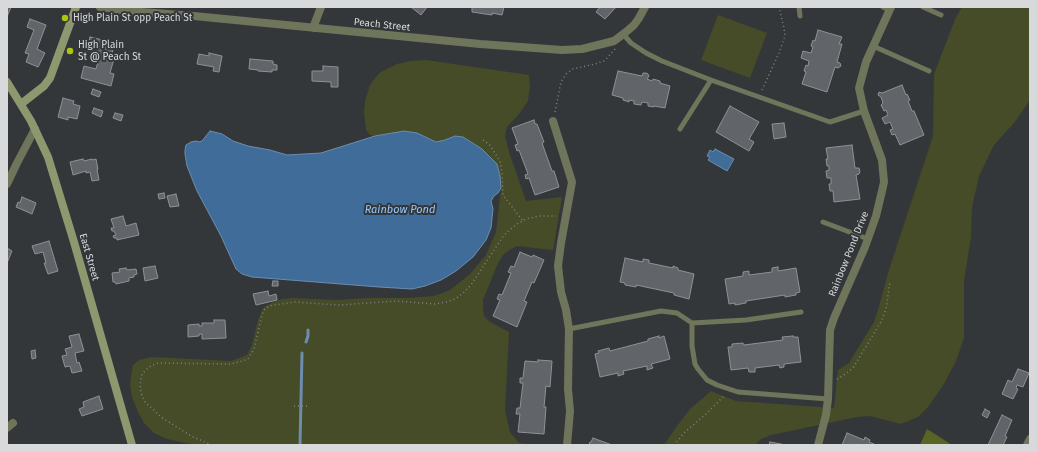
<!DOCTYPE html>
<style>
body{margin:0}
#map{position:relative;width:1037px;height:452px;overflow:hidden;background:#34373a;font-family:"Fira Sans",sans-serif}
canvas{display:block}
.frame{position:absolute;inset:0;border:8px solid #d7d9db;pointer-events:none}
</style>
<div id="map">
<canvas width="1037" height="452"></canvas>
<div class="frame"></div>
</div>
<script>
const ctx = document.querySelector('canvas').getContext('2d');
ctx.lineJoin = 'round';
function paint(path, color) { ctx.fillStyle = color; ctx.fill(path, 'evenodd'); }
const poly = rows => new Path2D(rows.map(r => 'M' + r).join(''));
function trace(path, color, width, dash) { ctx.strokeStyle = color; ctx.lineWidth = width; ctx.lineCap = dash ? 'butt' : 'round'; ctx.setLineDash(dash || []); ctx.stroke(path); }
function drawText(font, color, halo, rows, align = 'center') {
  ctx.font = font + ' "Fira Sans",sans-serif'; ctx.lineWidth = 4; ctx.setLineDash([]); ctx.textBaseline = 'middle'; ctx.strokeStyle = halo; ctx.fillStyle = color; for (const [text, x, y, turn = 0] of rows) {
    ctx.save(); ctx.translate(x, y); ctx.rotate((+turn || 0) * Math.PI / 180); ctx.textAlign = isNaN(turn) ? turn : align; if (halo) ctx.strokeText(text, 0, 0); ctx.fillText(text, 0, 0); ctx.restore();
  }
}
paint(poly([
 [962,7,1030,7,1030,100,1014,123,994,145,979,176,972,207,971,237,964,281,964,338,956,361,944,384,928,407,918,417,901,424,870,416,857,417,771,435,761,439,755,445,664,445,677,426,690,409,711,391,736,401,834,408,838,370,849,363,874,322,878,310,888,273,933,136,934,74,956,17],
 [718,15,767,33,750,78,701,60],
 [426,60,529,75,530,87,528,101,519,114,507,127,505,136,509,152,526,201,562,197,553,250,517,246,511,249,503,255,498,263,483,300,483,308,484,316,490,322,509,332,505,410,510,432,519,443,534,445,195,445,167,439,154,433,144,423,138,412,132,397,130,385,131,375,133,365,139,360,151,357,231,361,247,355,252,345,258,320,263,308,271,303,282,299,293,298,336,300,370,298,407,298,434,296,450,290,470,274,486,255,496,232,501,188,500,176,497,164,490,156,482,149,463,137,455,136,445,140,436,142,417,133,404,131,375,136,370,135,366,130,364,113,365,101,370,85,379,73,397,64,410,61]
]), '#454c27');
paint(poly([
 [927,429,952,445,920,445]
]), '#596424');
const water = poly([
 [210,131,222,134,233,141,248,146,270,150,287,155,321,153,375,136,404,131,417,133,436,142,445,140,455,136,463,137,482,149,497,164,500,176,501,188,498,193,494,196,491,201,493,209,491,228,486,240,473,257,456,271,441,280,425,286,412,289,379,287,252,277,242,274,236,269,221,236,197,191,187,166,185,154,185,150,186,145,191,142,196,141,199,142,202,141,210,131],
 [715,149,734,159,727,171,708,160,710,157,707,156,710,150,713,152,715,149]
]);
paint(water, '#406c9a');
trace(water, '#6d8dae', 1);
trace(poly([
 [306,342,308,336,308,330],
 [300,445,302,353]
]), '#6d8dae', 3);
const building = poly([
 [7,7,11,7,7,17,7,7],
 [411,7,427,7,421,15,411,7],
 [472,7,504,7,502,15,492,13,492,15,472,12,472,7],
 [600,7,616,7,605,19,596,12,600,7],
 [30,19,46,25,37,49,45,53,38,67,26,62,29,54,25,53,34,30,27,27,30,19],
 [818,30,842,37,839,44,842,44,837,62,840,63,841,66,838,68,835,67,827,92,802,84,806,72,804,71,806,65,808,66,809,61,801,58,803,51,811,53,813,47,811,46,813,40,815,41,818,30],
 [90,37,107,41,105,47,113,49,112,54,115,55,110,73,114,74,111,86,81,78,84,66,96,69,100,54,87,51,90,37],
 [209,53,222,56,219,72,213,71,214,67,197,64,199,54,209,56,209,53],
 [250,59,273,61,273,64,277,65,277,70,272,70,272,72,258,71,258,70,249,69,250,59],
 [323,66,338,67,338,87,331,87,331,82,312,81,312,71,323,71,323,66],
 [618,71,642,76,643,73,646,73,648,74,649,76,647,79,652,81,653,79,660,81,660,83,670,86,665,108,654,106,654,107,648,106,648,103,642,102,641,105,634,104,634,101,629,100,629,102,623,100,623,98,612,95,618,71],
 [902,85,906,95,907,94,910,100,908,101,912,111,914,111,924,135,900,145,895,134,892,135,890,130,893,129,890,122,885,124,882,118,888,115,886,110,884,111,881,105,883,103,881,97,878,95,879,92,882,93,902,85],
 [93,89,101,92,99,97,91,94,93,89],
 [63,98,74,101,73,104,80,106,77,119,68,117,68,120,58,117,63,98],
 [730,106,759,122,749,139,754,142,749,151,716,132,730,106],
 [94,108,103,111,101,117,92,113,94,108],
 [115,113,123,115,121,121,113,118,115,113],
 [534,120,535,124,537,124,544,142,542,143,552,171,554,171,559,187,535,195,529,178,526,179,525,175,528,174,519,150,517,151,515,145,518,144,512,128,534,120],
 [784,123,786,137,774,139,772,124,784,123],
 [852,145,855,168,859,168,860,171,859,174,856,175,860,199,834,202,833,191,830,191,829,184,831,184,831,178,827,178,826,171,829,170,829,166,827,166,826,159,828,159,826,148,852,145],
 [83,159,84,161,92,159,92,160,96,159,98,169,97,169,99,180,92,181,90,172,86,173,86,171,73,175,70,162,83,159],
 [164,193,165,198,159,199,158,194,164,193],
 [176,194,179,206,170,207,167,196,176,194],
 [22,197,36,203,32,214,16,207,18,202,20,203,22,197],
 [123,216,126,226,136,223,139,235,117,240,117,238,114,238,113,236,116,235,114,231,112,231,111,228,114,228,111,219,123,216],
 [49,241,58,271,48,274,44,263,46,263,43,252,35,254,32,246,49,241],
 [7,248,12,251,7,263,7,248],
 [520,252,532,257,533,255,544,260,534,283,532,282,524,301,527,302,517,327,493,316,500,300,497,299,499,294,502,295,511,273,508,272,511,266,514,267,520,252],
 [625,258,643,262,643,259,649,260,649,263,673,268,673,266,678,268,678,270,694,274,689,299,674,295,674,293,636,285,636,287,625,285,625,283,620,282,625,258],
 [155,266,158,278,145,281,143,268,155,266],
 [778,267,778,271,796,268,800,292,796,293,796,295,785,297,785,295,746,301,746,303,735,305,735,303,729,304,725,279,743,276,743,272,749,271,749,275,772,272,772,268,778,267],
 [126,268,127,270,136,269,137,274,134,275,134,277,129,278,129,281,116,284,115,282,113,282,112,273,120,272,119,269,126,268],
 [273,281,278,281,278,286,272,286,273,281],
 [268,291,269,296,276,294,277,300,256,305,253,294,268,291],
 [214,320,225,320,226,338,202,339,202,334,199,334,199,336,188,337,188,325,199,324,199,326,202,326,202,323,214,323,214,320],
 [79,334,84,351,75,353,77,363,79,362,82,371,72,373,70,366,65,367,62,356,67,355,65,349,72,347,69,336,79,334],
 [659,336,659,338,664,336,670,359,651,364,653,368,647,370,647,366,623,371,624,374,618,376,618,373,600,377,595,354,599,353,598,351,609,348,610,351,648,341,648,339,659,336],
 [793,336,793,337,798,337,801,362,784,364,784,367,780,368,779,365,755,368,755,372,749,372,748,368,731,370,728,347,732,347,732,344,743,343,744,345,783,340,782,337,793,336],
 [35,350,36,358,32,359,31,351,35,350],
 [538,360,552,361,550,387,546,386,544,407,546,407,544,434,518,432,520,414,516,414,517,408,520,408,523,383,520,383,520,378,523,378,525,361,538,362,538,360],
 [1018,369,1029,373,1023,387,1017,385,1016,388,1018,389,1013,399,1002,394,1008,380,1012,382,1018,369],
 [99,396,103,409,82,416,79,409,84,407,83,402,99,396],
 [985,409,990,412,987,418,982,415,985,409],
 [1002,415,1012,420,1005,436,1007,437,1003,445,988,445,1002,415],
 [847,433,864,440,865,437,870,440,869,442,876,445,842,445,847,433],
 [593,438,612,445,589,445,590,442,591,442,593,438],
 [770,442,786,445,769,445,770,442]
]);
paint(building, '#616468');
trace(building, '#8e9195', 1);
trace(poly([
 [762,90,779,53,785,36,784,28,779,7],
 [555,112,561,82,566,74,573,69,595,64,604,61,609,56,615,49],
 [483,140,489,144,500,161,502,173,503,195,523,221],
 [837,379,844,375,853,368,882,320,886,309,890,282],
 [294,406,310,406],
 [212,445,191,436,161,417,145,402,141,393,140,385,142,374,149,367,158,363,231,364,239,362,248,359,254,349,262,315,264,310,269,306,294,302,339,305,396,301,435,304,446,302,455,299,463,293,471,285,502,238,507,232,517,224,526,219,539,216,556,216],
 [674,445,685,432,706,414,725,395]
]), '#808385', 1.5, [1, 3]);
trace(poly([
 [799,7,800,16],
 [883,7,889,10],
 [923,7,941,15],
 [623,34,631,43,646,53,662,61,711,80,680,129],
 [873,46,929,71],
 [711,80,830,122,864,111],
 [823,222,868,239],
 [692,323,692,346,695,364,698,369,707,380,717,385,738,392,828,399],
 [569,329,661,311,677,313,692,323,746,320,801,312]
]), '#6f755b', 5);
trace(poly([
 [100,7,129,11,194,16,480,44,562,50,582,49,614,41,626,32,634,25,639,18,645,7],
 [313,28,321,7],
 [553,121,572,182,561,243,558,266,561,292,566,310,569,329,568,389,570,411,567,445],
 [7,184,17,163,35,129],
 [7,428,13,423],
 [818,445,826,415,828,399,830,330,834,318,865,247,876,216,882,191,884,182,882,160,864,111,859,88,866,62,891,7],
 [1027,445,1030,439]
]), '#6f755b', 8);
trace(poly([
 [7,82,31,121,48,157,74,242,132,445],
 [21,104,44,86,50,78,76,7]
]), '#8e986e', 8);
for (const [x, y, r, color] of [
 [65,18,4,"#aec60c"],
 [70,51,4,"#aec60c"]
]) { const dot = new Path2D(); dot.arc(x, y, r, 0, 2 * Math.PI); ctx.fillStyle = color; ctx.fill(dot); trace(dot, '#34373a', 1.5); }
drawText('10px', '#d7d9db', '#34373a', [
 ["High Plain St opp Peach St",73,18],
 ["High Plain",78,45],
 ["St @ Peach St",78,57]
], 'left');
drawText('10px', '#d7d9db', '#34373a', [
 ["Peach Street",382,25,6],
 ["Rainbow Pond Drive",849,254,-68],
 ["East Street",89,257,74]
]);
drawText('italic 11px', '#95c8ff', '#34373a', [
 ["Rainbow Pond",400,210]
]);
</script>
